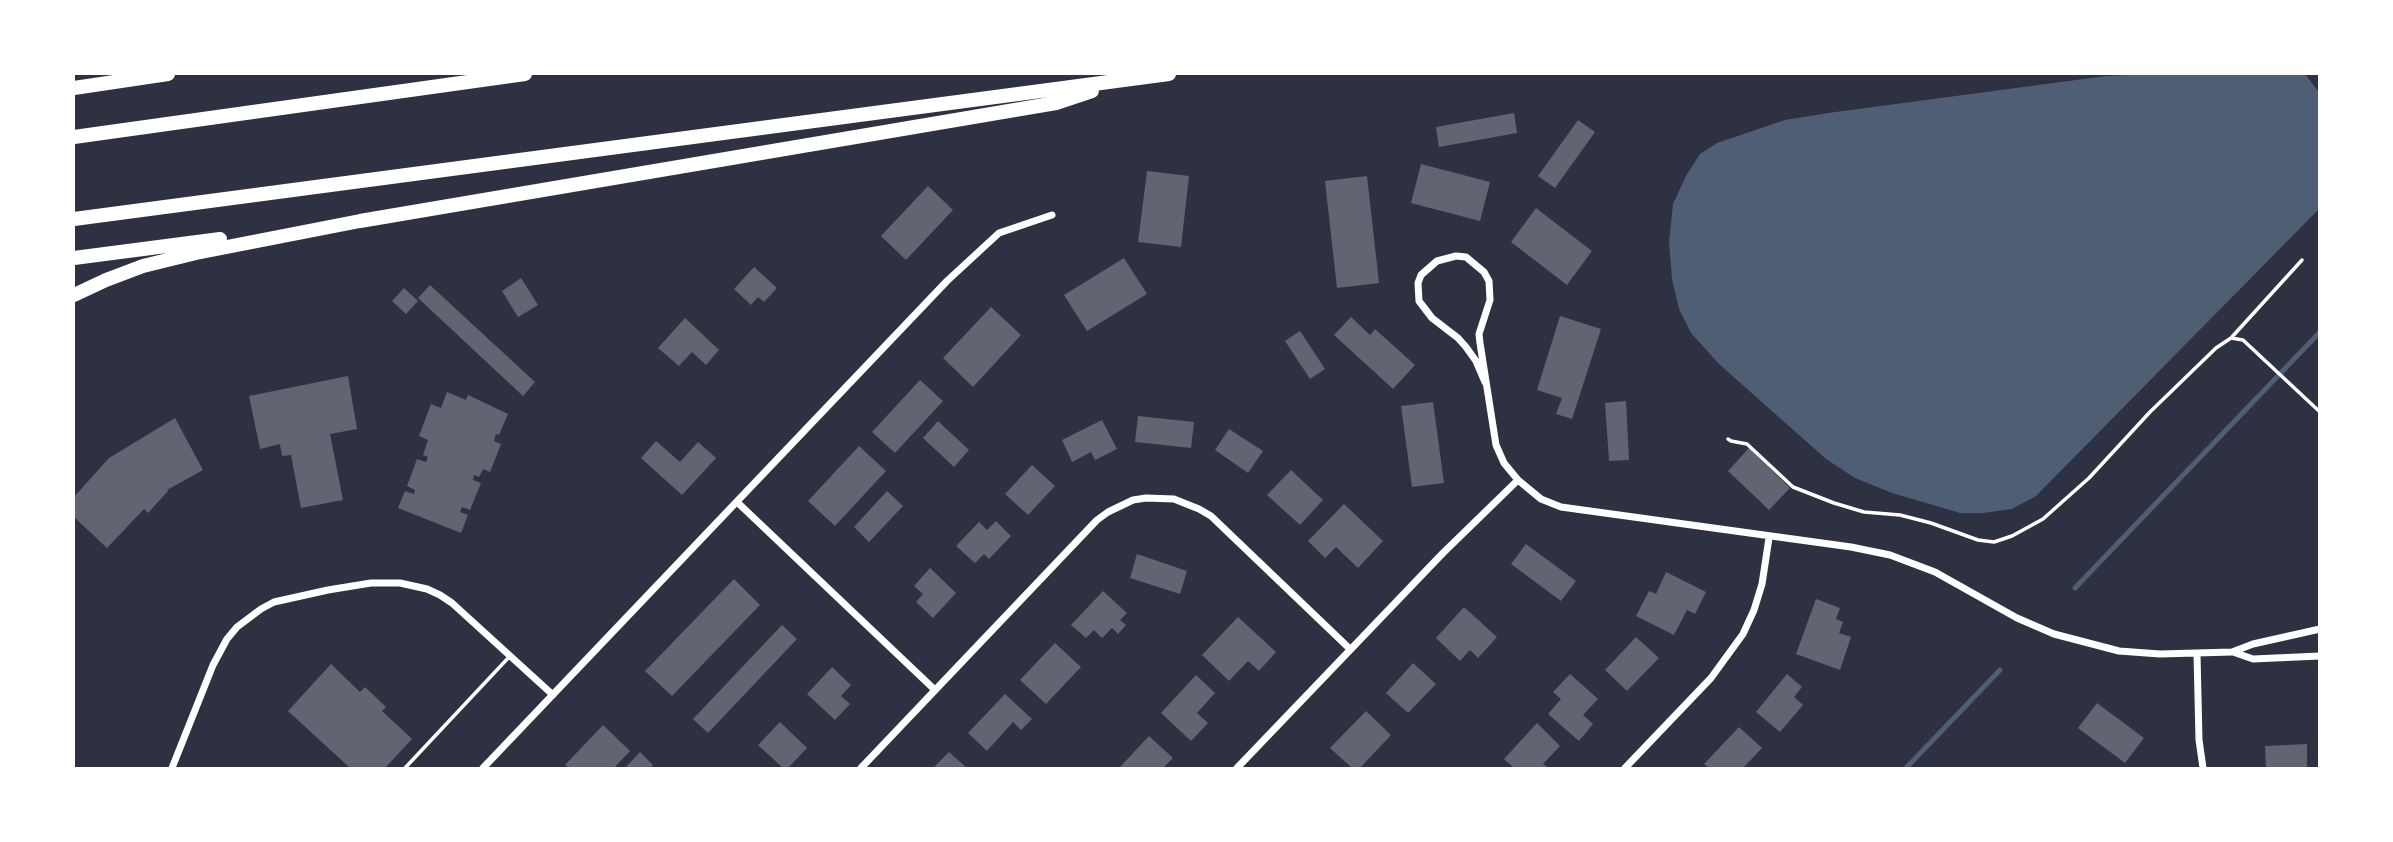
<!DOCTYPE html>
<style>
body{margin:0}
#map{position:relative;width:2393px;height:842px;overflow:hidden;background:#2d3142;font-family:Raleway,sans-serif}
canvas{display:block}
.frame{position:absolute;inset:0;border:75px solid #fff;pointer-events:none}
</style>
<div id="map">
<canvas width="2393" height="842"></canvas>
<div class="frame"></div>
</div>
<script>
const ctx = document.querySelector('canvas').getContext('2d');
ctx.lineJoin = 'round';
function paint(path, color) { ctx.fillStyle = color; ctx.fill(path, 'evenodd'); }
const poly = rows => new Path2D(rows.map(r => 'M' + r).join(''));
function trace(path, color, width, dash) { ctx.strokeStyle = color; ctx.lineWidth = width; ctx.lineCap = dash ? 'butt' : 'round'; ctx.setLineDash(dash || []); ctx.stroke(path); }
paint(poly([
 [2153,74,2305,74,2319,92,2319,209,2036,496,2012,509,1983,513,1960,513,1892,493,1855,478,1826,459,1719,364,1691,333,1679,309,1672,279,1669,242,1673,204,1686,176,1700,154,1717,143,1785,120,1828,113,2106,76]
]), '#4f5d75');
trace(poly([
 [2075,588,2320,332],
 [1906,768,2000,670]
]), '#4f5d75', 5);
paint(poly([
 [1514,113,1517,133,1439,147,1436,127],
 [1578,120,1595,132,1555,188,1538,176],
 [1421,164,1490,182,1480,221,1411,203],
 [1147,171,1189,176,1181,247,1138,242],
 [1367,176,1379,283,1337,288,1325,181],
 [928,186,953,210,906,260,881,236],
 [1536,208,1592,251,1567,285,1511,242],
 [1124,258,1147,294,1087,331,1064,295],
 [754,267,777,288,764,302,758,297,751,305,734,289],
 [521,278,538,305,518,317,502,291],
 [430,285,535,382,523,396,418,298],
 [404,288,418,301,406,314,392,301],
 [991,307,1021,335,973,387,943,358],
 [1560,316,1601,329,1572,419,1556,414,1562,398,1537,390],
 [1351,317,1370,335,1375,329,1415,365,1393,389,1334,335],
 [685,318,719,350,706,365,692,352,679,366,658,348],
 [1300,331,1325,369,1310,379,1285,341],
 [348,376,357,429,330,434,343,500,301,508,291,455,282,456,280,444,260,449,249,396],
 [920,380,943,401,895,453,872,432],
 [447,392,466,400,468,395,508,414,499,435,496,434,494,441,501,444,490,472,483,469,479,477,474,475,473,480,481,483,470,510,462,507,460,512,468,515,461,533,398,508,405,491,414,494,415,490,407,486,417,459,426,462,428,457,423,455,428,440,419,436,431,404,441,408],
 [1626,401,1629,460,1609,461,1605,403],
 [1433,402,1444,483,1412,487,1401,406],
 [1138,416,1194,422,1191,448,1135,442],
 [175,418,203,470,167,490,168,491,148,513,144,509,107,548,74,517,74,497,109,458],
 [1102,420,1117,449,1095,460,1091,452,1072,462,1062,440],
 [938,421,969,450,954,467,923,438],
 [1229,429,1263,451,1248,473,1215,450],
 [656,441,680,462,698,442,716,458,682,495,641,458],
 [859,446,886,471,835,526,808,501],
 [1749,448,1790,488,1769,510,1728,471],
 [1032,465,1055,486,1028,515,1005,494],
 [1291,470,1323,500,1300,525,1267,495],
 [887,491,903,506,869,542,854,527],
 [1344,504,1383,541,1358,568,1336,547,1325,558,1308,541],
 [996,521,1011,536,989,559,984,554,975,563,956,546,979,522,987,530],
 [1526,544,1576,581,1561,601,1511,564],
 [1137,554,1187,571,1180,594,1130,578],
 [930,568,956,593,933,618,916,602,923,594,914,586],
 [1666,572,1706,592,1695,614,1687,610,1674,635,1636,616,1649,591,1656,594],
 [734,579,760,605,672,696,645,671],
 [1103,591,1127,613,1120,620,1126,625,1118,634,1112,628,1102,638,1094,630,1086,638,1071,625],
 [1816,599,1840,608,1836,619,1843,622,1839,633,1851,637,1840,670,1796,654],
 [1464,607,1497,637,1478,658,1470,650,1460,661,1436,638],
 [1238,617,1276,652,1259,671,1248,661,1229,681,1202,655],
 [782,625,797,639,708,733,693,719],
 [1636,637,1659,658,1627,691,1605,670],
 [1055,643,1081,667,1046,704,1020,680],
 [1413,663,1436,684,1408,713,1386,693],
 [331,664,360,692,365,687,386,707,382,711,412,739,385,768,350,768,288,711],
 [832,667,851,685,841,696,850,704,835,720,807,694],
 [1570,674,1598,699,1583,715,1593,724,1579,741,1548,714,1561,699,1553,692],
 [1787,674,1802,687,1794,697,1803,705,1780,732,1756,712],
 [1196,675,1215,693,1197,713,1208,723,1191,741,1161,713],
 [1005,694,1032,719,1021,730,1013,722,987,751,968,733],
 [2097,703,2144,738,2125,763,2078,728],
 [1366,711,1391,735,1360,768,1352,768,1330,748],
 [780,722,807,748,788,768,783,768,758,745],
 [1537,723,1560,746,1543,764,1549,768,1514,768,1504,759],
 [603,725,630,751,614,768,569,768,565,765],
 [1739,727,1762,748,1743,768,1709,768,1704,764],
 [1149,736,1173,758,1163,768,1119,768],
 [2307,744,2307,768,2266,768,2265,746],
 [640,752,653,765,650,768,625,768],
 [949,752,967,768,933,768]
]), '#626471');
trace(poly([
 [2231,338,2302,260],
 [1728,439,1731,441,1747,444,1793,487,1834,503,1864,512,1900,515,1931,523,1978,540,1994,542,2012,536,2043,519,2089,478,2150,412,2216,348,2231,338,2243,340,2320,412]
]), '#fff', 3.5);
trace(poly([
 [405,768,510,656]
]), '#fff', 3.5);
trace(poly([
 [1485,382,1476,361,1466,347,1458,338,1432,318,1419,301,1418,283,1421,275,1437,261,1456,256,1466,257,1484,272,1489,281,1490,300,1479,334,1480,343,1496,445,1504,463,1518,480,1541,499,1561,507,1851,547,1890,555,1935,572,2017,618,2054,634,2119,651,2160,654,2232,652,2253,644,2320,629],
 [737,502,935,690],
 [2233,652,2253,659,2320,656],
 [2197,654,2199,740,2203,768],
 [172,768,213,665,227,639,237,627,261,609,274,602,328,590,371,583,400,583,427,589,440,595,452,603,553,695],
 [483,768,947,281,999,233,1052,215],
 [861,768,1097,520,1108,512,1133,500,1146,498,1174,499,1199,509,1211,516,1350,649],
 [1237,768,1443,553,1518,480],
 [1625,768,1711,678,1743,634,1754,610,1762,584,1769,538]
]), '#fff', 7);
trace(poly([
 [74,88,168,74],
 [74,137,525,74],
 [74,219,1169,74],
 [74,258,220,239],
 [74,295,106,280,143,266,196,253,360,221,1056,103,1092,91]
]), '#fff', 14);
</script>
